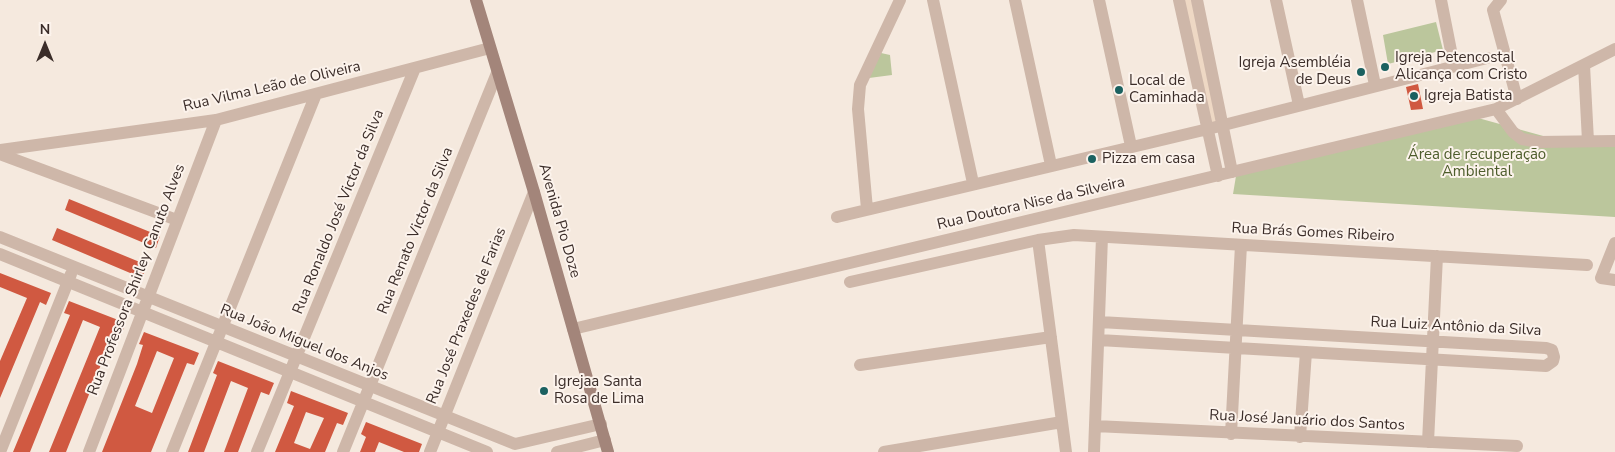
<!DOCTYPE html>
<meta charset="utf-8">
<style>
body{margin:0}
#map{position:relative;width:1615px;height:452px;overflow:hidden;background:#f5e9de;font-family:"Nunito Sans",sans-serif}
canvas{display:block}
.north{position:absolute;left:20px;top:20px;width:50px;height:50px;-webkit-text-stroke:4px #fcf3ec;paint-order:stroke;rotate:0deg;font-size:14px;font-weight:700;line-height:20px;text-align:center;color:#3b2d29}
.north::after{content:'';display:block;margin:auto;width:18px;height:22px;background:#3b2d29;clip-path:polygon(50% 0,100% 100%,50% 72%,0 100%)}
</style>
<div id="map">
<canvas width="1615" height="452"></canvas>
<div class="north">N</div>
</div>
<script>
const ctx = document.querySelector('canvas').getContext('2d');
ctx.lineJoin = 'round';
function paint(path, color) { ctx.fillStyle = color; ctx.fill(path, 'evenodd'); }
const poly = rows => new Path2D(rows.map(r => 'M' + r).join(''));
function trace(path, color, width, dash) { ctx.strokeStyle = color; ctx.lineWidth = width; ctx.lineCap = dash ? 'butt' : 'round'; ctx.setLineDash(dash || []); ctx.stroke(path); }
function drawText(font, color, halo, rows, align = 'center') {
  ctx.font = font + ' "Nunito Sans",sans-serif'; ctx.lineWidth = 4; ctx.setLineDash([]); ctx.textBaseline = 'middle'; ctx.strokeStyle = halo; ctx.fillStyle = color; for (const [text, x, y, turn = 0] of rows) {
    ctx.save(); ctx.translate(x, y); ctx.rotate((+turn || 0) * Math.PI / 180); ctx.textAlign = isNaN(turn) ? turn : align; if (halo) ctx.strokeText(text, 0, 0); ctx.fillText(text, 0, 0); ctx.restore();
  }
}
paint(poly([
 [1436,22,1443,50,1388,64,1383,35],
 [881,53,890,55,892,75,869,78],
 [1478,118,1565,142,1615,142,1615,217,1233,194,1236,176]
]), '#bbc69c');
paint(poly([
 [1179,0,1198,0,1223,121,1205,126]
]), '#eed8c4');
paint(poly([
 [1418,84,1423,109,1411,110,1406,87],
 [69,199,160,236,156,248,65,210],
 [57,228,147,265,142,278,52,240],
 [0,273,51,293,46,305,40,302,0,398,0,361,27,298,0,287],
 [69,301,126,323,121,335,114,332,66,452,49,452,100,327,83,320,30,452,13,452,70,315,64,313],
 [144,332,199,353,194,365,187,363,151,452,102,452,137,364,143,345,139,344],
 [157,351,174,358,152,413,135,406],
 [218,361,274,383,269,395,261,392,238,452,224,452,248,388,231,381,204,452,188,452,217,375,213,373],
 [291,391,348,413,343,425,337,423,325,452,275,452,294,406,287,403],
 [306,412,324,418,310,449,294,443],
 [366,422,422,444,419,452,404,452,379,442,375,452,360,452,366,437,361,434]
]), '#d05941');
trace(poly([
 [933,0,973,183],
 [1015,0,1051,165],
 [1099,0,1131,146],
 [1179,0,1218,176],
 [1197,0,1232,172],
 [1276,0,1299,105],
 [1357,0,1375,85],
 [1441,0,1454,66],
 [1501,0,1493,10,1517,99],
 [1584,65,1588,141],
 [1496,109,1513,132,1522,139,1538,142,1615,141],
 [0,150,216,120,490,48],
 [0,154,177,220],
 [867,209,858,109,860,85,900,0],
 [837,217,1208,129,1487,58],
 [0,237,515,444,601,424],
 [1038,240,1066,452],
 [1615,243,1601,278,1615,280],
 [0,254,487,452],
 [850,282,1038,240,1074,235,1587,265],
 [573,329,1496,109,1615,49],
 [1099,340,1546,366,1553,361,1554,357,1552,350,1546,348,1100,322],
 [860,365,1051,337],
 [1095,426,1517,446],
 [1231,434,1241,245],
 [1300,437,1306,352],
 [1428,442,1437,256],
 [0,452,71,274],
 [89,452,216,120],
 [172,452,316,94],
 [257,452,415,68],
 [343,452,497,73],
 [430,452,534,192],
 [557,452,605,440],
 [884,452,1062,422],
 [1094,452,1102,237]
]), '#ceb7a9', 12);
trace(poly([
 [476,0,534,192,608,452]
]), '#a3857a', 12);
for (const [x, y, r, color] of [
 [1385,67,5,"#1b6160"],
 [1361,72,5,"#1b6160"],
 [1119,90,5,"#1b6160"],
 [1414,96,5,"#1b6160"],
 [1092,159,5,"#1b6160"],
 [544,391,5,"#1b6160"]
]) { const dot = new Path2D(); dot.arc(x, y, r, 0, 2 * Math.PI); ctx.fillStyle = color; ctx.fill(dot); trace(dot, '#fcf3ec', 2); }
drawText('15px', '#3b2d29', '#fcf3ec', [
 ["Igreja Petencostal",1395,58],
 ["Alicança com Cristo",1395,75],
 ["Igreja Asembléia",1351,63,"right"],
 ["de Deus",1351,80,"right"],
 ["Local de",1129,81],
 ["Caminhada",1129,98],
 ["Igreja Batista",1424,96],
 ["Pizza em casa",1102,159],
 ["Igrejaa Santa",554,382],
 ["Rosa de Lima",554,399]
], 'left');
drawText('15px', '#3b2d29', '#fcf3ec', [
 ["Rua Vilma Leão de Oliveira",272,87,-13],
 ["Rua Doutora Nise da Silveira",1031,204,-13],
 ["Rua Ronaldo José Victor da Silva",339,212,-68],
 ["Avenida Pio Doze",559,221,74],
 ["Rua Renato Victor da Silva",416,231,-68],
 ["Rua Brás Gomes Ribeiro",1313,233,3],
 ["Rua Professora Shirley Canuto Alves",137,280,-69],
 ["Rua José Praxedes de Farias",467,316,-68],
 ["Rua Luiz Antônio da Silva",1456,327,3],
 ["Rua João Miguel dos Anjos",304,343,22],
 ["Rua José Januário dos Santos",1307,421,3]
]);
drawText('15px', '#4d5c2b', '#fcf3ec', [
 ["Área de recuperação",1477,155],
 ["Ambiental",1477,172]
]);
</script>
